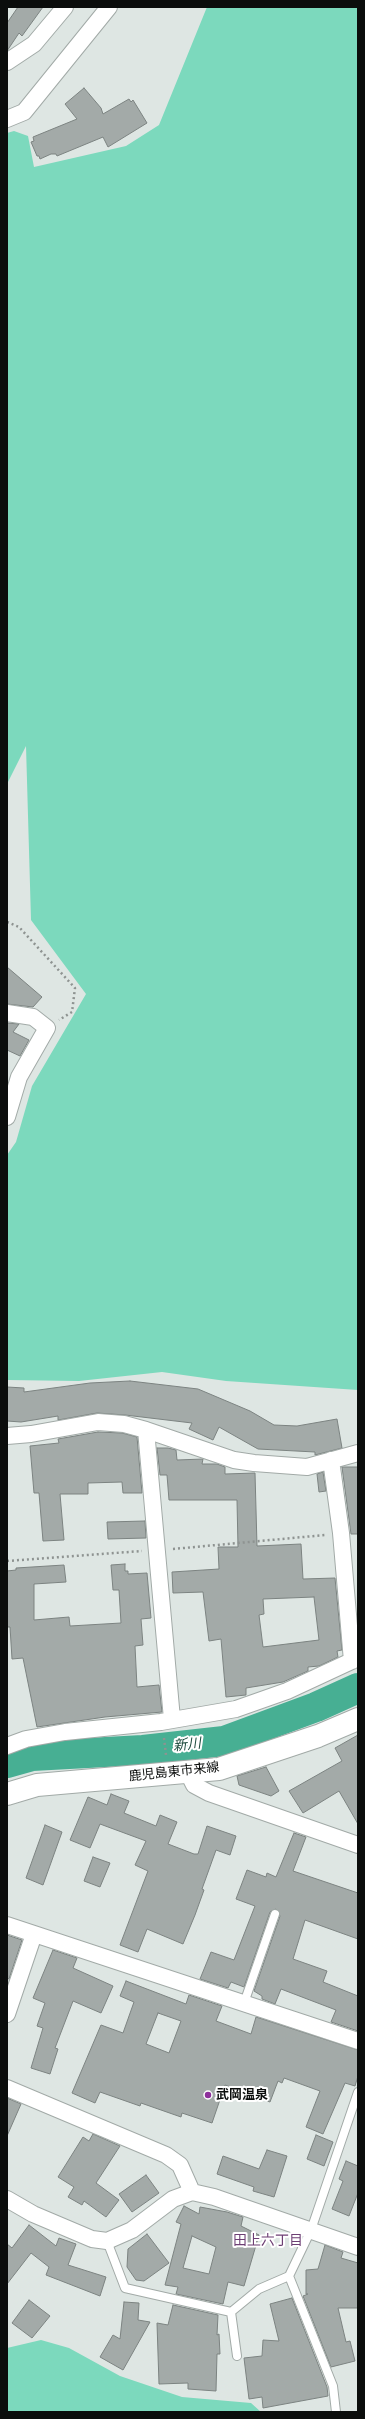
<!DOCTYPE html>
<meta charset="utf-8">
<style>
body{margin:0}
#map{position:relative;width:365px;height:2419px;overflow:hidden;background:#dee6e3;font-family:Rubik,sans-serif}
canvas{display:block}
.frame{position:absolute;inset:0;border:8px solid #0b0d0c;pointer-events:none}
</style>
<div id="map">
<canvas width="365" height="2419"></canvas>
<div class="frame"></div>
</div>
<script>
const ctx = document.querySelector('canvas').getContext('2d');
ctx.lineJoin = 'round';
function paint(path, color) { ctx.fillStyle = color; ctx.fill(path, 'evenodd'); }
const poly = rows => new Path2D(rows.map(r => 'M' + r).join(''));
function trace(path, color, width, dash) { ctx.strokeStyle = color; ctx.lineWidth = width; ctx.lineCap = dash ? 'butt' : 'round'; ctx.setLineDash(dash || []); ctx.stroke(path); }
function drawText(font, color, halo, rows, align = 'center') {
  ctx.font = font + ' Rubik,"Noto Sans JP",sans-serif'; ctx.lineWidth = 4; ctx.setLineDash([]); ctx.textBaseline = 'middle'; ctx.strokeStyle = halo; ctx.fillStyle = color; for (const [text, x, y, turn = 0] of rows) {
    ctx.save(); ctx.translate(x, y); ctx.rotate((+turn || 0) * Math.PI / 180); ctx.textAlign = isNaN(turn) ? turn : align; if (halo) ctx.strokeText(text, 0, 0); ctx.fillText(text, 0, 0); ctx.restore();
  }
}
paint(poly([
 [207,7,358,7,358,1390,226,1381,162,1372,79,1381,7,1380,7,1155,16,1142,32,1086,86,994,31,920,26,746,7,784,7,133,14,131,28,136,34,167,126,146,159,125],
 [41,2340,69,2348,120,2376,182,2397,251,2403,261,2412,7,2412,7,2348]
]), '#7cd9bd');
trace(poly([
 [7,1763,32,1756,143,1750,224,1741,316,1707,358,1688]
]), '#47af93', 30);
const building = poly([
 [18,7,43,7,22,36,19,33,7,51,7,23,18,7],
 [84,88,101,108,103,114,129,99,131,102,133,100,147,123,108,147,103,137,57,156,56,154,51,154,40,159,39,156,37,156,31,142,34,141,33,137,77,119,65,104,84,88],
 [7,967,42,997,33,1007,7,1004,7,967],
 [7,1023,19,1024,13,1032,29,1040,20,1056,7,1050,7,1023],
 [130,1381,198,1389,250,1411,274,1425,297,1426,337,1419,342,1448,315,1455,315,1452,258,1449,219,1427,213,1440,189,1429,192,1423,125,1415,97,1413,58,1420,58,1416,21,1422,7,1421,7,1387,24,1388,24,1392,90,1383,130,1381],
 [98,1432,122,1433,137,1437,142,1493,123,1493,122,1482,88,1483,88,1494,60,1494,64,1540,43,1541,39,1493,34,1493,30,1446,59,1443,58,1439,98,1432],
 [157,1448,168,1448,176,1450,177,1460,203,1459,202,1464,217,1464,225,1467,225,1474,255,1473,257,1546,301,1544,303,1579,335,1578,342,1650,337,1651,338,1657,319,1666,308,1667,308,1671,283,1682,246,1688,246,1695,226,1697,221,1639,209,1641,203,1592,173,1593,172,1572,219,1569,218,1547,238,1547,237,1500,169,1500,167,1475,160,1475,157,1448],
 [314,1597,319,1640,263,1647,259,1615,264,1614,263,1599,314,1597],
 [342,1467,358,1467,358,1534,351,1534,342,1467],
 [323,1472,326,1491,319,1492,317,1474,323,1472],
 [145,1521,146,1538,108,1539,107,1522,145,1521],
 [125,1564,125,1571,128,1571,128,1574,147,1573,151,1618,141,1619,143,1645,135,1646,137,1687,159,1685,162,1712,105,1717,37,1727,23,1658,12,1659,10,1627,7,1627,7,1571,16,1570,16,1568,64,1565,66,1582,34,1584,34,1620,69,1617,70,1626,121,1623,119,1590,113,1590,111,1565,125,1564],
 [358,1735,358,1824,339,1791,303,1813,289,1791,342,1761,335,1748,358,1735],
 [266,1767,279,1791,271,1796,239,1785,237,1776,266,1767],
 [111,1794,129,1801,124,1813,156,1826,160,1815,177,1822,168,1844,194,1854,198,1854,207,1826,236,1836,230,1855,216,1850,202,1889,204,1890,195,1915,183,1944,147,1929,138,1952,120,1945,148,1871,135,1865,146,1841,100,1824,90,1848,70,1840,88,1797,107,1805,111,1794],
 [45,1825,62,1832,43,1885,26,1878,45,1825],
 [294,1833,306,1837,293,1871,358,1893,358,1939,305,1920,293,1959,327,1971,323,1982,358,1996,358,2031,331,2022,336,2010,281,1989,275,2004,262,1999,262,1996,254,1991,280,1916,276,1909,270,1912,244,1987,231,1982,228,1988,200,1979,211,1952,234,1960,255,1906,236,1899,247,1870,266,1877,267,1873,276,1877,294,1833],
 [93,1857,110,1863,100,1887,84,1881,93,1857],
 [7,1935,22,1940,9,1979,7,1978,7,1935],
 [53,1950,77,1958,73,1968,113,1986,101,2013,73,2001,55,2048,58,2049,50,2074,31,2068,43,2028,37,2026,45,2003,33,1998,53,1950],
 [126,1981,186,2004,189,1995,222,2006,216,2021,251,2034,256,2017,358,2050,358,2076,355,2086,345,2083,323,2134,306,2127,320,2091,284,2078,282,2083,278,2081,270,2102,225,2085,212,2123,182,2113,181,2117,141,2103,140,2106,100,2092,95,2103,72,2093,101,2025,123,2033,134,2002,120,1996,126,1981],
 [158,2013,181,2021,169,2053,146,2044,158,2013],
 [7,2098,21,2104,7,2136,7,2098],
 [93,2134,120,2146,96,2183,119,2200,106,2217,84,2201,82,2205,68,2197,74,2187,58,2177,83,2137,89,2141,93,2134],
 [316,2135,333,2142,324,2166,307,2159,316,2135],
 [267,2150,287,2156,274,2197,253,2191,254,2187,217,2174,223,2156,259,2169,267,2150],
 [346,2161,358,2166,358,2193,349,2216,332,2209,343,2181,339,2179,346,2161],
 [146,2175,159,2193,132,2212,119,2194,146,2175],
 [184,2206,199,2214,200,2207,227,2212,243,2217,241,2226,259,2235,244,2286,228,2282,223,2304,176,2294,178,2287,165,2285,181,2224,176,2222,184,2206],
 [192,2236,216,2247,209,2274,183,2268,192,2236],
 [29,2225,56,2246,59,2238,76,2244,68,2265,106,2277,100,2296,46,2275,49,2267,31,2253,7,2284,7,2244,12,2248,29,2225],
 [147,2234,169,2263,144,2281,136,2280,127,2267,128,2249,147,2234],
 [325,2245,343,2252,341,2258,358,2263,358,2308,338,2308,346,2342,350,2341,355,2361,331,2367,303,2296,308,2294,306,2294,306,2270,318,2269,325,2245],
 [292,2298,327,2387,328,2396,263,2408,262,2397,249,2399,244,2358,262,2356,263,2340,279,2341,270,2304,292,2298],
 [29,2300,50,2316,32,2338,12,2323,29,2300],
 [124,2302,139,2303,138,2320,150,2322,123,2370,100,2357,113,2335,120,2339,124,2302],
 [173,2305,218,2315,217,2335,219,2334,220,2354,217,2354,216,2391,188,2389,188,2383,159,2384,157,2323,168,2325,173,2305]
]);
paint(building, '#a3aaa8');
trace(building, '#7c8381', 1);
const service = poly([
 [244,2003,275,1914],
 [107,2241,125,2288,231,2312,259,2289,289,2276,311,2230,358,2092],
 [289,2276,333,2386,336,2412],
 [231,2312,237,2356]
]);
const minor = poly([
 [7,62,34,44,65,7],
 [7,119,24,112,109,7],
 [7,1013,33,1017,47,1028,19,1077,7,1117],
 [146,1430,172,1719],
 [7,1436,31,1434,98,1422,124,1424,146,1430,234,1460,254,1463,307,1467,358,1453],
 [331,1460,341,1533,352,1661],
 [7,1746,26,1739,65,1732,161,1722,236,1709,287,1691,358,1658],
 [188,1773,194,1785,209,1793,358,1845],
 [7,1925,358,2041],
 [7,2014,34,1934],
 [7,2088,166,2155,180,2165,192,2192],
 [7,2199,33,2214,92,2239,107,2241,132,2230,173,2199,192,2192,214,2197,358,2247]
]);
const primary = poly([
 [7,1794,37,1785,219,1769,318,1736,358,1719]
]);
trace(service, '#a2aaa7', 10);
trace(minor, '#a2aaa7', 18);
trace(primary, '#a2aaa7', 24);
trace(poly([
 [7,922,19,927,75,988,72,1012,59,1020],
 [173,1549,325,1535],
 [7,1561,142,1551],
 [164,1738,166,1755]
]), '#8e9391', 2.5, [2, 3]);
trace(service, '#fff', 8);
trace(minor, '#fff', 16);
trace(primary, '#fff', 22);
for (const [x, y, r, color] of [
 [208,2095,4,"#8d309b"]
]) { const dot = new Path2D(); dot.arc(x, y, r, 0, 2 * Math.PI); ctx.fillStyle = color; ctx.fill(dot); trace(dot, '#fff', 1.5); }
drawText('13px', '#0b0d0c', '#fff', [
 ["鹿児島東市来線",174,1772,-6]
]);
drawText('bold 13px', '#0b0d0c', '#fff', [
 ["武岡温泉",216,2095]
], 'left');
drawText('italic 14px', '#1e4b3e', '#fff', [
 ["新川",187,1745,-6]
]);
drawText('14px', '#6d3f74', '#fff', [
 ["田上六丁目",268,2241]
]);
</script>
